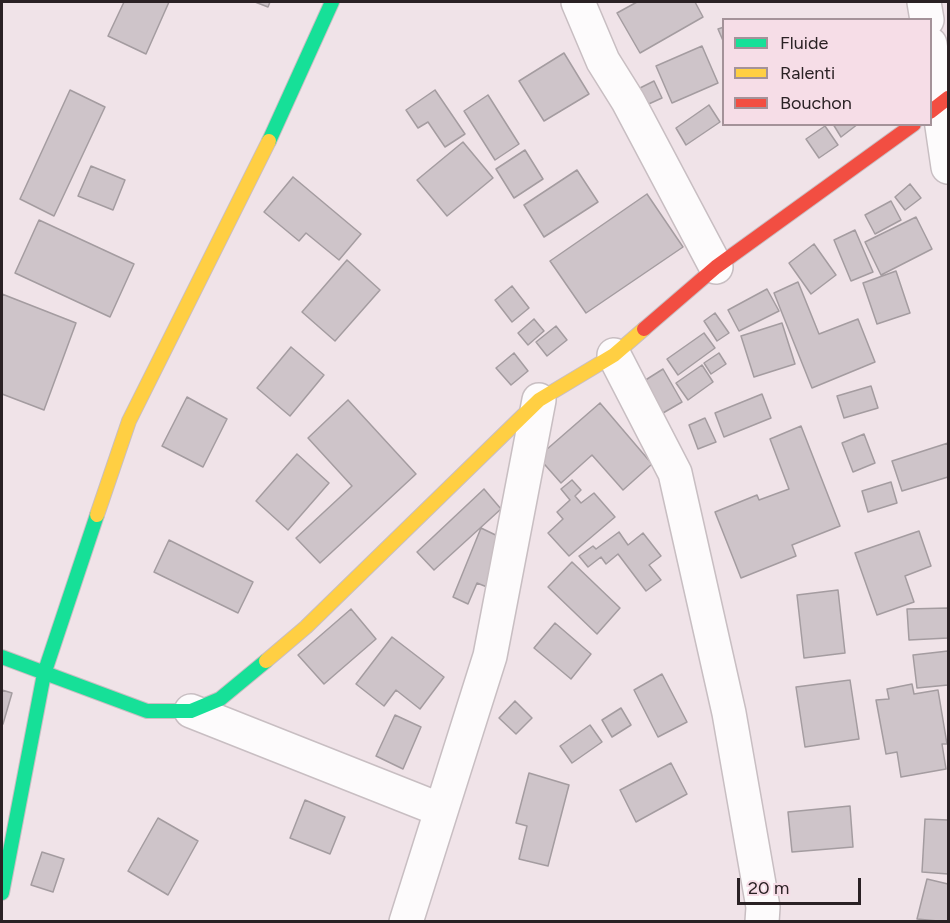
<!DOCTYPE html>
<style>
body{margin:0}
#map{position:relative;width:950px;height:923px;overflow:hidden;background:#f0e3e8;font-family:Figtree,sans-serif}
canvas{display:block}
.frame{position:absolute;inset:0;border:3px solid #2a2124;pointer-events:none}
.legend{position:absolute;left:722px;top:18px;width:210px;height:108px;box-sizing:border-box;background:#f6dde7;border:2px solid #a49299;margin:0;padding:8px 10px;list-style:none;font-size:18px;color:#2a2124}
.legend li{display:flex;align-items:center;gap:12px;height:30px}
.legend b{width:30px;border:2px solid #a49299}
.scale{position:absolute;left:737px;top:878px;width:124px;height:27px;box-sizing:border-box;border:3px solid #2a2124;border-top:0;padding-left:8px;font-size:18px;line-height:21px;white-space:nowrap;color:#2a2124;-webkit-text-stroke:4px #f6dde7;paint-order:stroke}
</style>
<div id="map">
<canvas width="950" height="923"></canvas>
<div class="frame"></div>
<ul class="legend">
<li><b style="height:8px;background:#16e098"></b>Fluide</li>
<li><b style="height:8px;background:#ffcf43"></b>Ralenti</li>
<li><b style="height:8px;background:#f24e42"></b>Bouchon</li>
</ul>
<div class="scale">20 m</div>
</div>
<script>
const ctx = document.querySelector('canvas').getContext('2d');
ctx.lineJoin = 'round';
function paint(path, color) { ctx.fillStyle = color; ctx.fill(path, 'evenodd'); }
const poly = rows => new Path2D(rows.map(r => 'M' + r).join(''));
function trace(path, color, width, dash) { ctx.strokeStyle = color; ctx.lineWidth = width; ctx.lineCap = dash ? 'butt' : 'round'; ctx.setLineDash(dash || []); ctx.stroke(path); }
const building = poly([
 [124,2,169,2,146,54,108,36,124,2],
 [255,2,270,2,268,7,255,2],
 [637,2,695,2,703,17,640,53,617,13,637,2],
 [724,27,724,43,718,29,724,27],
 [702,46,718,83,672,103,656,66,702,46],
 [564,53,589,94,544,121,519,81,564,53],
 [654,81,662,98,642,107,634,91,654,81],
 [70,90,105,107,54,216,20,199,70,90],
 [435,90,465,134,445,147,428,122,418,128,406,110,435,90],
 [488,95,519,144,495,160,464,111,488,95],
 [709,105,720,122,686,145,676,128,709,105],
 [833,124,858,124,841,137,833,124],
 [825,126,838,145,819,158,806,139,825,126],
 [463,142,493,178,447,216,417,180,463,142],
 [525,150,543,179,514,198,496,169,525,150],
 [91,166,125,180,113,210,78,196,91,166],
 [577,170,598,202,544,237,524,205,577,170],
 [293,177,361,234,339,260,306,233,299,241,264,212,293,177],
 [910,184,921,198,905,210,895,197,910,184],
 [647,194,683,247,586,313,550,261,647,194],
 [891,201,901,220,875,234,865,215,891,201],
 [916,217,932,249,881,275,865,242,916,217],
 [39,220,134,264,110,317,15,273,39,220],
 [855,230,873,272,851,281,834,240,855,230],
 [814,244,836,275,811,294,789,263,814,244],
 [347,260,380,290,335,341,302,312,347,260],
 [896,271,910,313,877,324,863,283,896,271],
 [798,282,819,334,858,319,875,362,812,388,774,293,798,282],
 [512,286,529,308,512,322,495,300,512,286],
 [767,289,779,311,739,331,728,310,767,289],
 [2,294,76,323,44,410,2,394,2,294],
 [715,313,729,333,717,341,704,321,715,313],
 [534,319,544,331,528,345,518,333,534,319],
 [782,323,795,364,754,377,741,336,782,323],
 [556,326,567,340,547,356,536,342,556,326],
 [704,333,715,348,678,375,667,359,704,333],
 [291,347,324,375,290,416,257,388,291,347],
 [514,353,528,371,511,385,496,368,514,353],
 [719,353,726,364,711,374,704,363,719,353],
 [702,365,713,382,688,400,676,383,702,365],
 [663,369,682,402,663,413,644,381,663,369],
 [871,386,878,408,844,418,837,396,871,386],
 [762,394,771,418,724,437,715,413,762,394],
 [187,397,227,419,203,467,162,446,187,397],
 [348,400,416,474,320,563,296,538,352,486,308,438,348,400],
 [600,403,652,464,623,490,592,455,561,483,538,457,600,403],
 [705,418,716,442,698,449,689,425,705,418],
 [801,426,840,526,792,545,796,556,741,578,715,512,757,495,759,500,789,489,770,439,801,426],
 [864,434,875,463,853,472,842,443,864,434],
 [948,443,948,477,902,491,892,461,948,443],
 [297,454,329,483,288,530,256,501,297,454],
 [572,480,581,490,575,496,581,503,594,493,615,517,569,556,548,533,563,519,557,512,570,500,561,489,572,480],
 [891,482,897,503,868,512,862,491,891,482],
 [484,489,501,509,434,570,417,552,484,489],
 [481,528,506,540,487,587,477,583,468,604,453,597,481,528],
 [919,531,931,566,905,576,914,602,877,615,855,553,919,531],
 [619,532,628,545,643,533,661,556,649,565,661,580,646,591,618,554,606,564,601,557,588,567,579,556,593,546,596,549,619,532],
 [169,540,253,582,238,613,154,572,169,540],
 [572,562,620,608,597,634,548,587,572,562],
 [838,590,845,653,804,658,797,595,838,590],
 [948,608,948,638,909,640,907,609,948,608],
 [351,609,376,639,324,684,298,655,351,609],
 [555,623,591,654,571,679,534,648,555,623],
 [392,637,444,677,420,709,396,690,384,706,356,684,392,637],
 [948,651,948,685,917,688,913,655,948,651],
 [662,674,687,722,658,737,634,690,662,674],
 [850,680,859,739,805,747,796,687,850,680],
 [912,684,914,694,938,690,947,744,942,744,946,769,901,777,897,752,886,754,876,700,889,699,887,689,912,684],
 [2,690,12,693,3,724,2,723,2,690],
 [515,701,532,718,516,734,499,718,515,701],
 [621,708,631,725,612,737,602,720,621,708],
 [395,715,421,727,403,769,376,756,395,715],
 [590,725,602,742,572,763,560,746,590,725],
 [671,763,687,794,636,822,620,790,671,763],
 [529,773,569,785,548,866,519,859,527,826,516,823,529,773],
 [305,800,345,817,330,854,290,838,305,800],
 [850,806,853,847,792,852,788,812,850,806],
 [158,818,198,841,168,895,128,871,158,818],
 [925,819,948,820,948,874,922,872,925,819],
 [42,852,64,859,53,892,31,885,42,852],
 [927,879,948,884,948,922,917,919,927,879]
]);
paint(building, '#cec4c9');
trace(building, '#a49ca0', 1.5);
const street = poly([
 [578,2,603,61,628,101,716,267],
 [924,2,927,20],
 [930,44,948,167],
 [614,355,675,473,729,713,763,907,762,922],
 [191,711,441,810],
 [406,922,490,656,539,400]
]);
const fast = poly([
 [269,141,332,2],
 [2,657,147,711,191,711,220,699,266,661],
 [2,893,44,674,97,515]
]);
const slow = poly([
 [97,515,129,421,269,141],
 [266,661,306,627,539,400,614,355,644,329]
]);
const jam = poly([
 [930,112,948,98],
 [644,329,716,267,914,124]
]);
trace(street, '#c8bec2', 36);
trace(fast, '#c8bec2', 16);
trace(slow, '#c8bec2', 16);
trace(jam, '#c8bec2', 16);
trace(street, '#fdfbfc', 33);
trace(fast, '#16e098', 14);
trace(slow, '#ffcf43', 14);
trace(jam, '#f24e42', 14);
</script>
